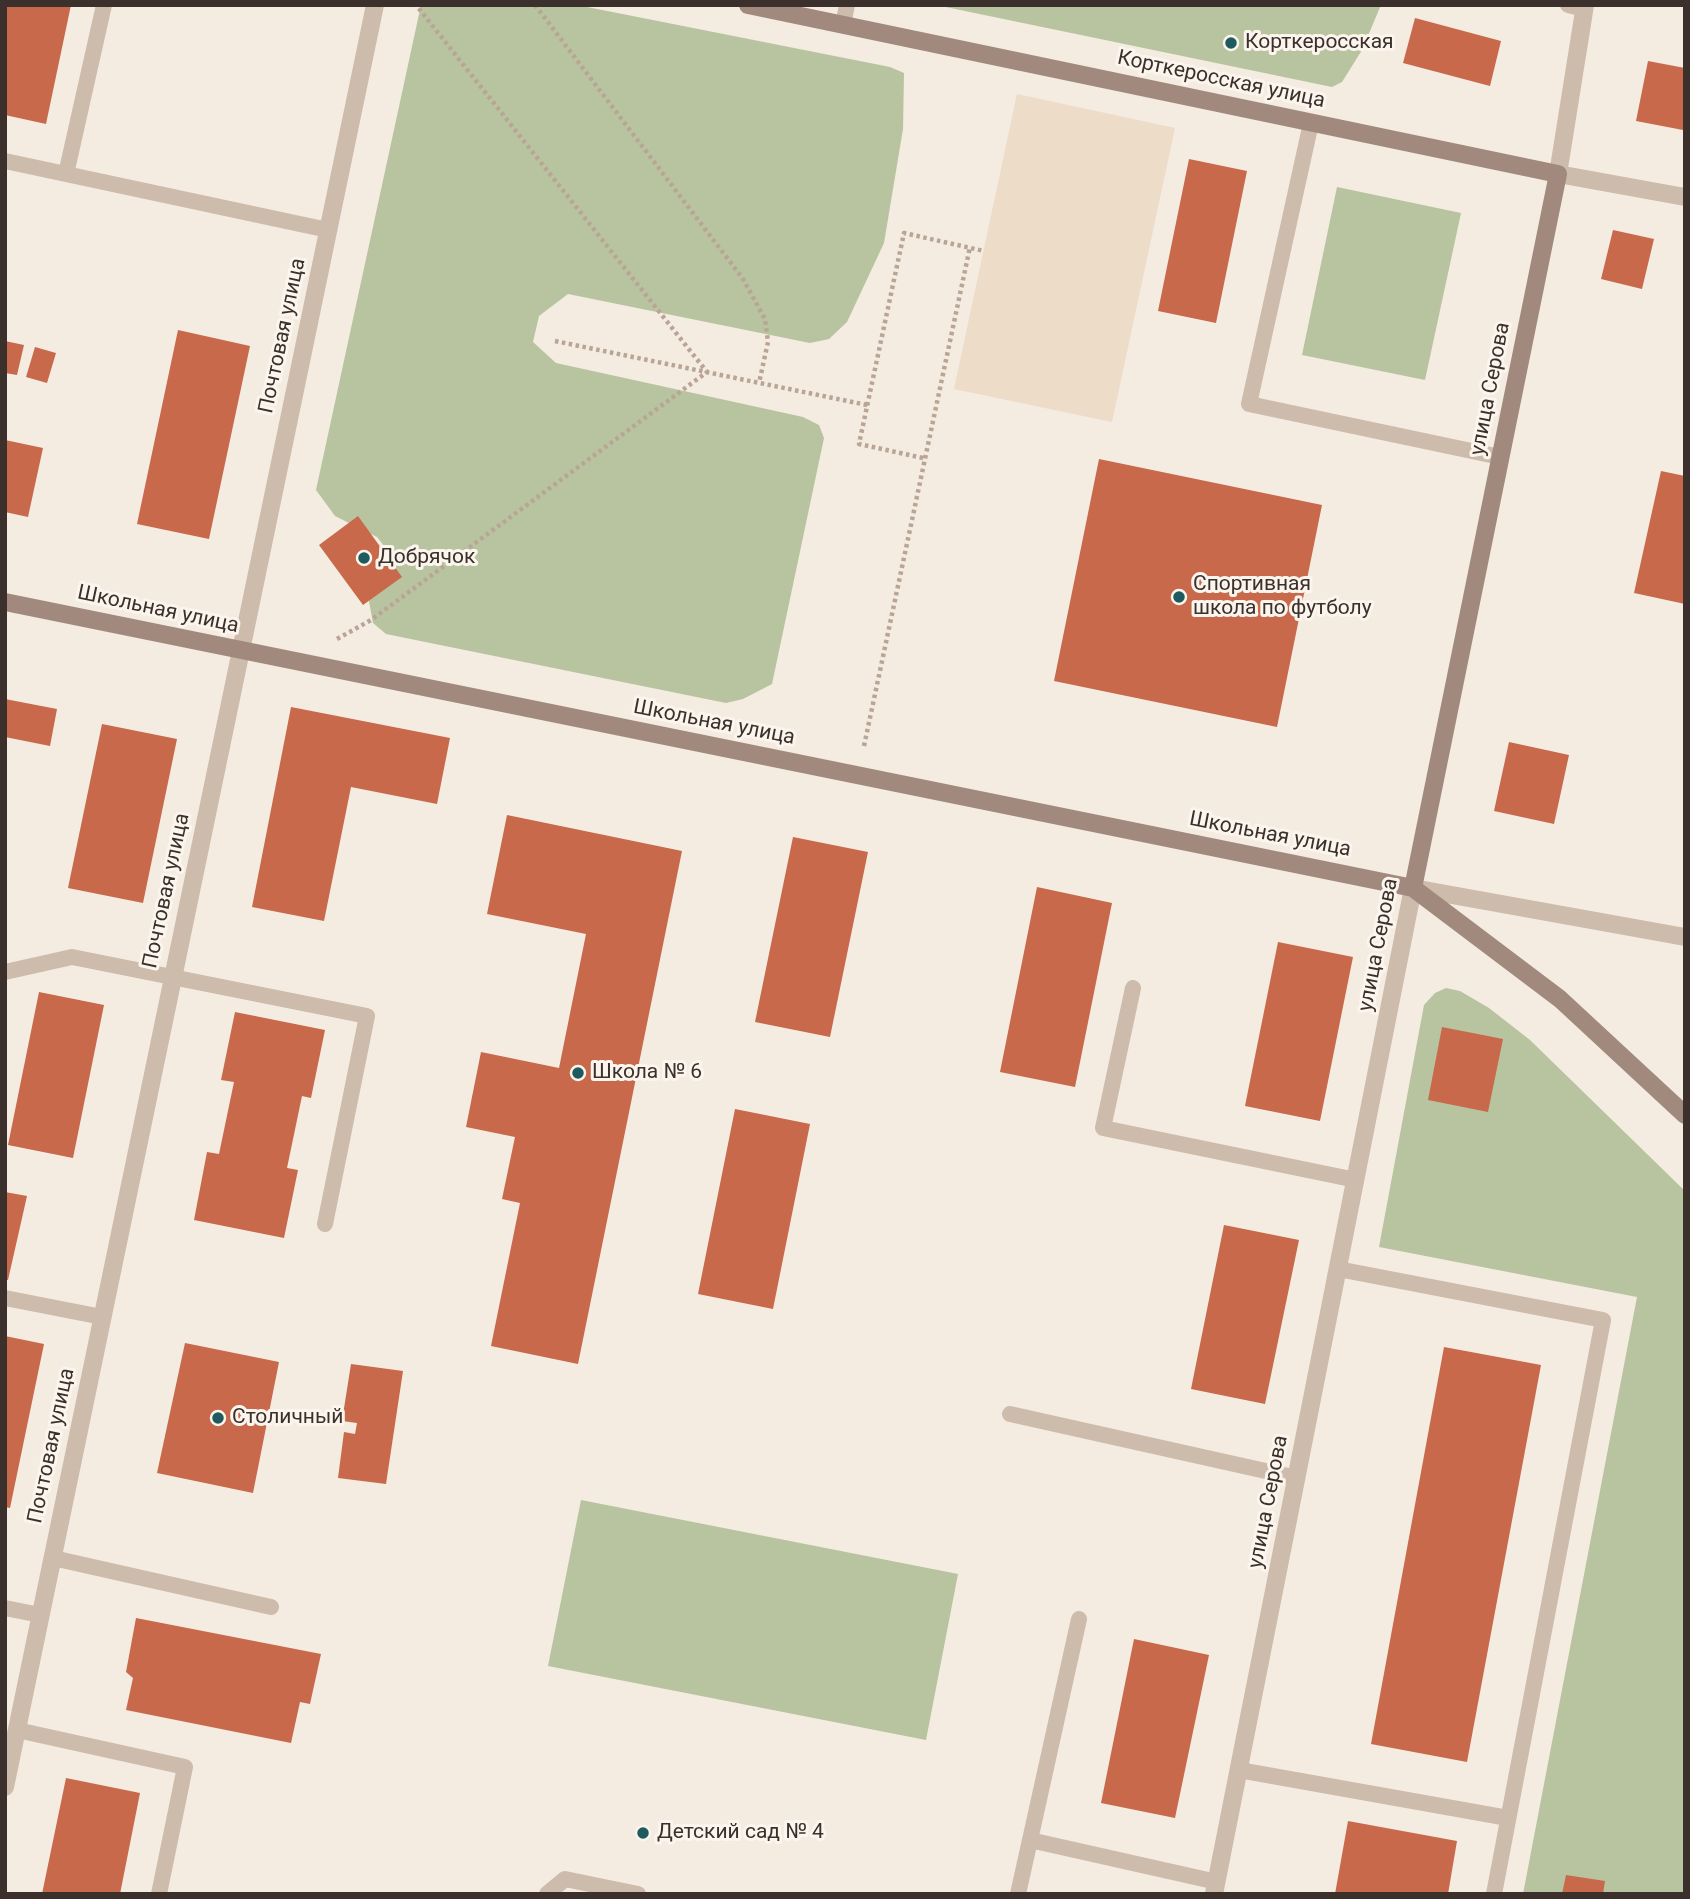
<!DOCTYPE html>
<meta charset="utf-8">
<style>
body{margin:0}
#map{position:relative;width:1690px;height:1899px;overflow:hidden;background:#f4ebe1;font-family:Roboto,sans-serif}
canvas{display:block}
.frame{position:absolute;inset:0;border:7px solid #3b302b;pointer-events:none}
</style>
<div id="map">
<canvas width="1690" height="1899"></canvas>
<div class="frame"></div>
</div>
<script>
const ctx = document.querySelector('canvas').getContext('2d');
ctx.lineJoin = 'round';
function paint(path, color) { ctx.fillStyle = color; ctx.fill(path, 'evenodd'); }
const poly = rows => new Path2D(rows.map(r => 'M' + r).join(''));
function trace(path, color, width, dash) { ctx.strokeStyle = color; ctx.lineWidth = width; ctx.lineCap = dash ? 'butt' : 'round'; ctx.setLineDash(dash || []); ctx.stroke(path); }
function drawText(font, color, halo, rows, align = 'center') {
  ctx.font = font + ' Roboto,sans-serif'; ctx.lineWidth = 6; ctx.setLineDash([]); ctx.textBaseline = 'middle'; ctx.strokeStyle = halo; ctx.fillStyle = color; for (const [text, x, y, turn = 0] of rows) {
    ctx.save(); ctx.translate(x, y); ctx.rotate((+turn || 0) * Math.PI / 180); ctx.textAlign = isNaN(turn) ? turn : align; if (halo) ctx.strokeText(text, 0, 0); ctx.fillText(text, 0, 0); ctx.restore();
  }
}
paint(poly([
 [421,5,577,5,890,67,904,73,903,129,884,243,847,322,829,339,810,343,568,294,539,316,533,342,556,363,803,417,819,425,824,438,772,684,743,699,726,703,386,634,373,623,368,596,389,567,388,551,377,537,335,516,316,490],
 [936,5,1381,5,1362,50,1342,82,1332,87],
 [1337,187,1461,213,1425,380,1302,355],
 [1446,988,1460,991,1489,1008,1530,1040,1685,1191,1685,1894,1523,1894,1637,1297,1379,1247,1424,1005,1435,993],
 [581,1500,958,1574,926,1740,548,1666]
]), '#b8c4a0');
paint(poly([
 [1017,94,1175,128,1112,422,954,389]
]), '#ecdcc8');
paint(poly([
 [5,5,71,5,46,124,5,115],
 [1415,18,1501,41,1490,86,1403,63],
 [1648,61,1685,68,1683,130,1636,121],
 [1189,159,1247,171,1216,323,1158,311],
 [1613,230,1654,239,1642,289,1601,279],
 [178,330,250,346,209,539,137,524],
 [5,341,24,345,17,375,5,373],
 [35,347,56,353,47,383,26,377],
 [5,440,43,448,28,517,5,512],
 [1099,459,1322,505,1277,727,1054,681],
 [1661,471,1685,476,1685,604,1634,593],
 [358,516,402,577,363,605,319,545],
 [5,699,57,709,50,746,5,737],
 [291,707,450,738,437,804,351,787,324,921,252,907],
 [102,724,177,739,143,903,68,888],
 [1509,742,1569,755,1554,824,1494,811],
 [507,815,682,851,578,1364,491,1346,520,1203,502,1199,515,1137,466,1127,481,1052,559,1068,586,934,487,914],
 [793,837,868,852,830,1037,755,1022],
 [1037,887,1112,903,1075,1087,1000,1072],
 [1278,942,1353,957,1320,1121,1245,1106],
 [39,992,104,1005,73,1158,8,1145],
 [235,1012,325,1030,311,1098,302,1096,287,1168,298,1170,284,1238,194,1220,207,1152,219,1154,234,1082,221,1080],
 [1442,1027,1503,1039,1488,1112,1428,1100],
 [735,1109,810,1124,773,1309,698,1294],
 [5,1192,27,1196,8,1280,5,1280],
 [1224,1225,1299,1240,1265,1404,1191,1389],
 [5,1336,44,1344,10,1508,5,1507],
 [185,1343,279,1362,253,1493,157,1473],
 [1444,1347,1541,1365,1467,1762,1371,1744],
 [351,1364,403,1371,386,1484,338,1478,344,1432,355,1434,357,1423,342,1421],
 [136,1618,321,1654,310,1704,300,1702,291,1743,126,1710,133,1678,126,1672],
 [1134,1639,1209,1655,1175,1818,1101,1803],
 [66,1778,140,1793,120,1894,42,1894],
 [1348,1821,1457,1841,1448,1894,1335,1894],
 [1566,1875,1605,1881,1603,1894,1562,1894]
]), '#c8694b');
trace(poly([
 [535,5,743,279,765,319,768,342,759,383],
 [555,341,867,405],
 [923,458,859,444,904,233,984,251],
 [337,639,371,620,707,372,416,5],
 [864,746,970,247]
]), '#b9a596', 4.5, [3.5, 3.5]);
trace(poly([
 [1568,5,1584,9],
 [843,25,847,5],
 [1311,123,1249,404,1500,457],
 [5,161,328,230],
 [66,174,104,5],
 [5,972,72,957,367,1016,325,1224],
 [1133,988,1103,1128,1356,1180],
 [1338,1269,1603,1320,1494,1894],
 [5,1298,102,1317],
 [1010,1414,1297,1478],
 [53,1558,271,1607],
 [5,1608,40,1615],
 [1079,1619,1030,1840,1217,1882],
 [17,1730,185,1767,159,1894],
 [1239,1770,1508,1818],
 [547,1894,565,1879,638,1894],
 [1018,1894,1030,1840]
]), '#cdbbac', 16);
trace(poly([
 [1585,5,1558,174,1685,197],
 [1413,888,1685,937]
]), '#cdbbac', 18);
trace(poly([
 [5,1787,375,5],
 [1214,1894,1413,888]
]), '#cdbbac', 18);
trace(poly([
 [748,5,1558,174,1413,888],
 [5,602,1413,888,1560,999,1685,1115]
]), '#a18a7d', 18);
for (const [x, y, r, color] of [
 [1231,43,7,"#1f5a5e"],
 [364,558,7,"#1f5a5e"],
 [1179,597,7,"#1f5a5e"],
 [578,1073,7,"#1f5a5e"],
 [218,1418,7,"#1f5a5e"],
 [643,1833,7,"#1f5a5e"]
]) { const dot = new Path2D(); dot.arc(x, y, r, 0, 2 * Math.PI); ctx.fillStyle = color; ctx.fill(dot); trace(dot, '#fbf5ee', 2.5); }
drawText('21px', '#3b302b', '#fbf5ee', [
 ["Корткеросская",1245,43],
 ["Добрячок",378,558],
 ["Спортивная",1193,585],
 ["школа по футболу",1193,609],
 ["Школа № 6",592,1073],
 ["Столичный",232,1418],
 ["Детский сад № 4",657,1833]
], 'left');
drawText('21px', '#3b302b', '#fbf5ee', [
 ["Корткеросская улица",1221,80,12],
 ["Почтовая улица",283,336,-78],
 ["улица Серова",1491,389,-79],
 ["Школьная улица",158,610,12],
 ["Школьная улица",714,723,11],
 ["Школьная улица",1270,835,11],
 ["Почтовая улица",167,891,-78],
 ["улица Серова",1379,945,-79],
 ["Почтовая улица",52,1446,-78],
 ["улица Серова",1269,1502,-79]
]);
</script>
